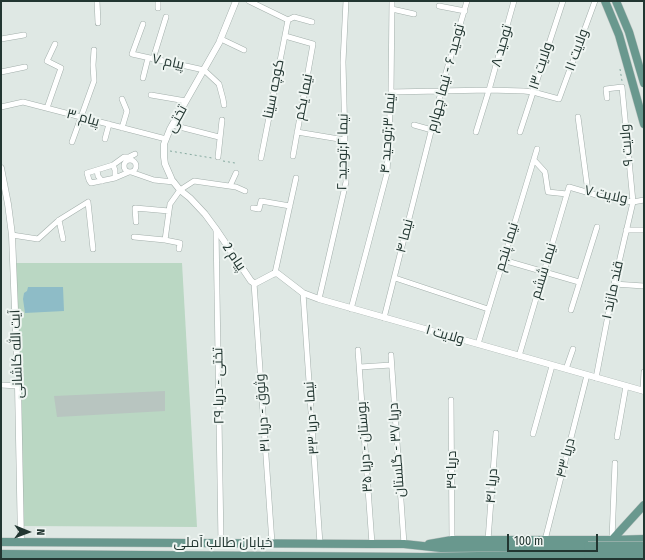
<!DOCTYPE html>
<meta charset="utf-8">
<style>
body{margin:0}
#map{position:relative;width:645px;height:560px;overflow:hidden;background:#dfe8e4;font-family:"Fira Sans Condensed",sans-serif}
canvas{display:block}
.frame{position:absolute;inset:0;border:2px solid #223631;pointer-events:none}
.north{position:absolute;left:8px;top:512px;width:40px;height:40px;-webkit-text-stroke:3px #eff5f2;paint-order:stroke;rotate:91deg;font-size:11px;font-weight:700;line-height:16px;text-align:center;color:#223631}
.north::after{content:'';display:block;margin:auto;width:14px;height:18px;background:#223631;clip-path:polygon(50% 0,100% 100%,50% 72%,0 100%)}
.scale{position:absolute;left:507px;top:534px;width:91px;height:18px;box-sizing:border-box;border:2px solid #223631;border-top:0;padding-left:5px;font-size:12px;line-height:14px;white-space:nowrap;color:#223631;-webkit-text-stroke:3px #eff5f2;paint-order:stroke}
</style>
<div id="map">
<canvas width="645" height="560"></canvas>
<div class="frame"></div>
<div class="north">N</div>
<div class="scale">100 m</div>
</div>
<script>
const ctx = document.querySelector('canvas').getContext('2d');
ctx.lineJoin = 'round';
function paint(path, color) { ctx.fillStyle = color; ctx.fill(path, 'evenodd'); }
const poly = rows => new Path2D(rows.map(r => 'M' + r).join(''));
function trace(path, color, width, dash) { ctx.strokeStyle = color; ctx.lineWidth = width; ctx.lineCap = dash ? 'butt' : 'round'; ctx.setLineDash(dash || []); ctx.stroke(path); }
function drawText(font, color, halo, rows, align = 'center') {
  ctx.font = font + ' "Fira Sans Condensed",Cairo,sans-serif'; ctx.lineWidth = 4; ctx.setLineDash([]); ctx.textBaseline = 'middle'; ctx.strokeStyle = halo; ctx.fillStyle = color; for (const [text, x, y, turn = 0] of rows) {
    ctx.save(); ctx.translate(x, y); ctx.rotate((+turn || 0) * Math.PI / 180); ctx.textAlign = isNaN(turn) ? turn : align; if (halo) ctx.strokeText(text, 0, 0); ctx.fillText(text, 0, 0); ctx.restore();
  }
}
paint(poly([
 [13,263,182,263,197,527,24,526]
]), '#bad7c3');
paint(poly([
 [28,287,63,287,64,311,25,313,23,299,24,293,27,291]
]), '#8ebcc7');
paint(poly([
 [165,391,165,411,57,417,54,396]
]), '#b8c5c0');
const minor = poly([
 [97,1,98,23],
 [158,1,158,8],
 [249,1,288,20],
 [439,6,465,11],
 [392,9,414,14],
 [288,20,294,17,312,22],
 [143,24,132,54,204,70,219,84,223,99,224,105],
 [285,36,313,44,293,156],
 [1,39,24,35],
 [221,39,244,50],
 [153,59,166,17],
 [1,72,25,67],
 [143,78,148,58],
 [391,92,489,90,524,91,533,92,559,99,595,1],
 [151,95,186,101],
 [122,99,127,111,122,128],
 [1,107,23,102,166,139],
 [47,108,61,68,47,61,55,44],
 [578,117,588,192],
 [172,125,219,137],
 [414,125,432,130],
 [297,132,345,140],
 [476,132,489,90,514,1],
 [520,132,563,1],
 [105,139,109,124],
 [72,142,94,81,93,65,94,50],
 [218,157,222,120],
 [261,158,288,20],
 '124 166a6 6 0 1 1 12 0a6 6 0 1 1-12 0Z',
 [534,160,545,172,548,192,567,194],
 [113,165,115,170,115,178],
 [97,170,98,176,102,181],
 [129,172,115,178,91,183,89,180,87,173,113,165,124,157,129,157,135,154],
 [131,172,154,180,174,182],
 [230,186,236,173],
 [253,208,259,209,261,201,290,206],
 [59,220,63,239],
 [136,222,135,208,169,211],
 [216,229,221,543],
 [626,230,644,230],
 [12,235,38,239,59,220,88,202,93,249],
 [134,237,165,240],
 [179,249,180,243,165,240,170,204,180,190,194,181,236,187,245,191],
 [503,260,579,282],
 [275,273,296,178],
 [395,278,488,309],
 [254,283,272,543],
 [614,284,644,286],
 [303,293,320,544],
 [319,299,346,182,343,62,346,1],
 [351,309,387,173,391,92,392,1],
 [571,310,597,227],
 [384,318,445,76,467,1],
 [478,344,537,149],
 [358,350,372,544],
 [391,355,404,544],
 [519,356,569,187,610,199,633,202,644,200],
 [360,367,391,365],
 [566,369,573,349],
 [596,378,614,284,633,202,622,87,606,89,607,98],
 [1,385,18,386],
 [643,391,644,372],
 [451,400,452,540],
 [533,434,552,366],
 [617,437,626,386],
 [612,539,615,463],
 [488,540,496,433],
 [545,540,587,375]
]);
const tertiary = poly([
 [236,1,219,43,170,129,164,144,164,157,165,164,172,180,180,190,190,198,205,214,216,229,251,281,254,283,256,283,273,274,277,273,303,293,319,299,644,391],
 [1,168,8,204,12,235,18,386,21,542]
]);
const primary = poly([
 [605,1,619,35,644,124],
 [616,1,629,32,644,83],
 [612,540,644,505],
 [1,542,372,544,404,544,441,548,530,547,588,546],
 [429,544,452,540,612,540,644,539],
 [1,554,423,557,588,554]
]);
trace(minor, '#a3afab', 6);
trace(tertiary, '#a3afab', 7);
trace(primary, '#bdc3c1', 9);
trace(poly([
 [620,69,622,81],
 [170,151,212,158],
 [223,161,235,163]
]), '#84a89e', 1, [2, 3]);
trace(minor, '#fff', 5);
trace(tertiary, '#fff', 6);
trace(primary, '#69988e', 8);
const primaryBridge = poly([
 [588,546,644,546],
 [588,554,644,554]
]);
trace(primaryBridge, '#bdc3c1', 9, []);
trace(primaryBridge, '#69988e', 8);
drawText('14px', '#223631', '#eff5f2', [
 ["توحید ۸",502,46,-74],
 ["ولایت ۱۱",577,50,-70],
 ["پیام ۷",168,62,12],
 ["ولایت ۱۳",541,66,-72],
 ["توحید ۶ - نیما چهارم",446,78,-75],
 ["کوچه سینا",274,89,-79],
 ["نیما یکم",304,97,-79],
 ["پيام ۳",83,118,15],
 ["تختی",177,119,-62],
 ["نیما ۳;توحید ۴",388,133,-86],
 ["ولایت ۹",627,145,-95],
 ["نیما ۲;توحید ۲",343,152,-89],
 ["ولایت ۷",606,195,12],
 ["نیما ۴",405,236,-76],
 ["نیما پنجم",507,247,-73],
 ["پیام 2",234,257,56],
 ["نیما ششم",544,271,-73],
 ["قند مازند ۱",613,290,-78],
 ["ولایت ۱",445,335,16],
 ["آیت الله کاشانی",17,354,-92],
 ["تختی - دریا ۲۹",219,386,-91],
 ["وثوق - دریا ۳۱",263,413,-94],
 ["نیما - دریا ۳۳",312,418,-94],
 ["بوستان - دریا ۳۵",365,447,-94],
 ["دریا ۳۷ - گلستان",397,450,-94],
 ["دریا ۴۳",566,458,-76],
 ["دریا ۳۹",452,470,-90],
 ["دریا ۴۱",492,486,-86],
 ["خیابان طالب آملی",223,543]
]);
</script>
